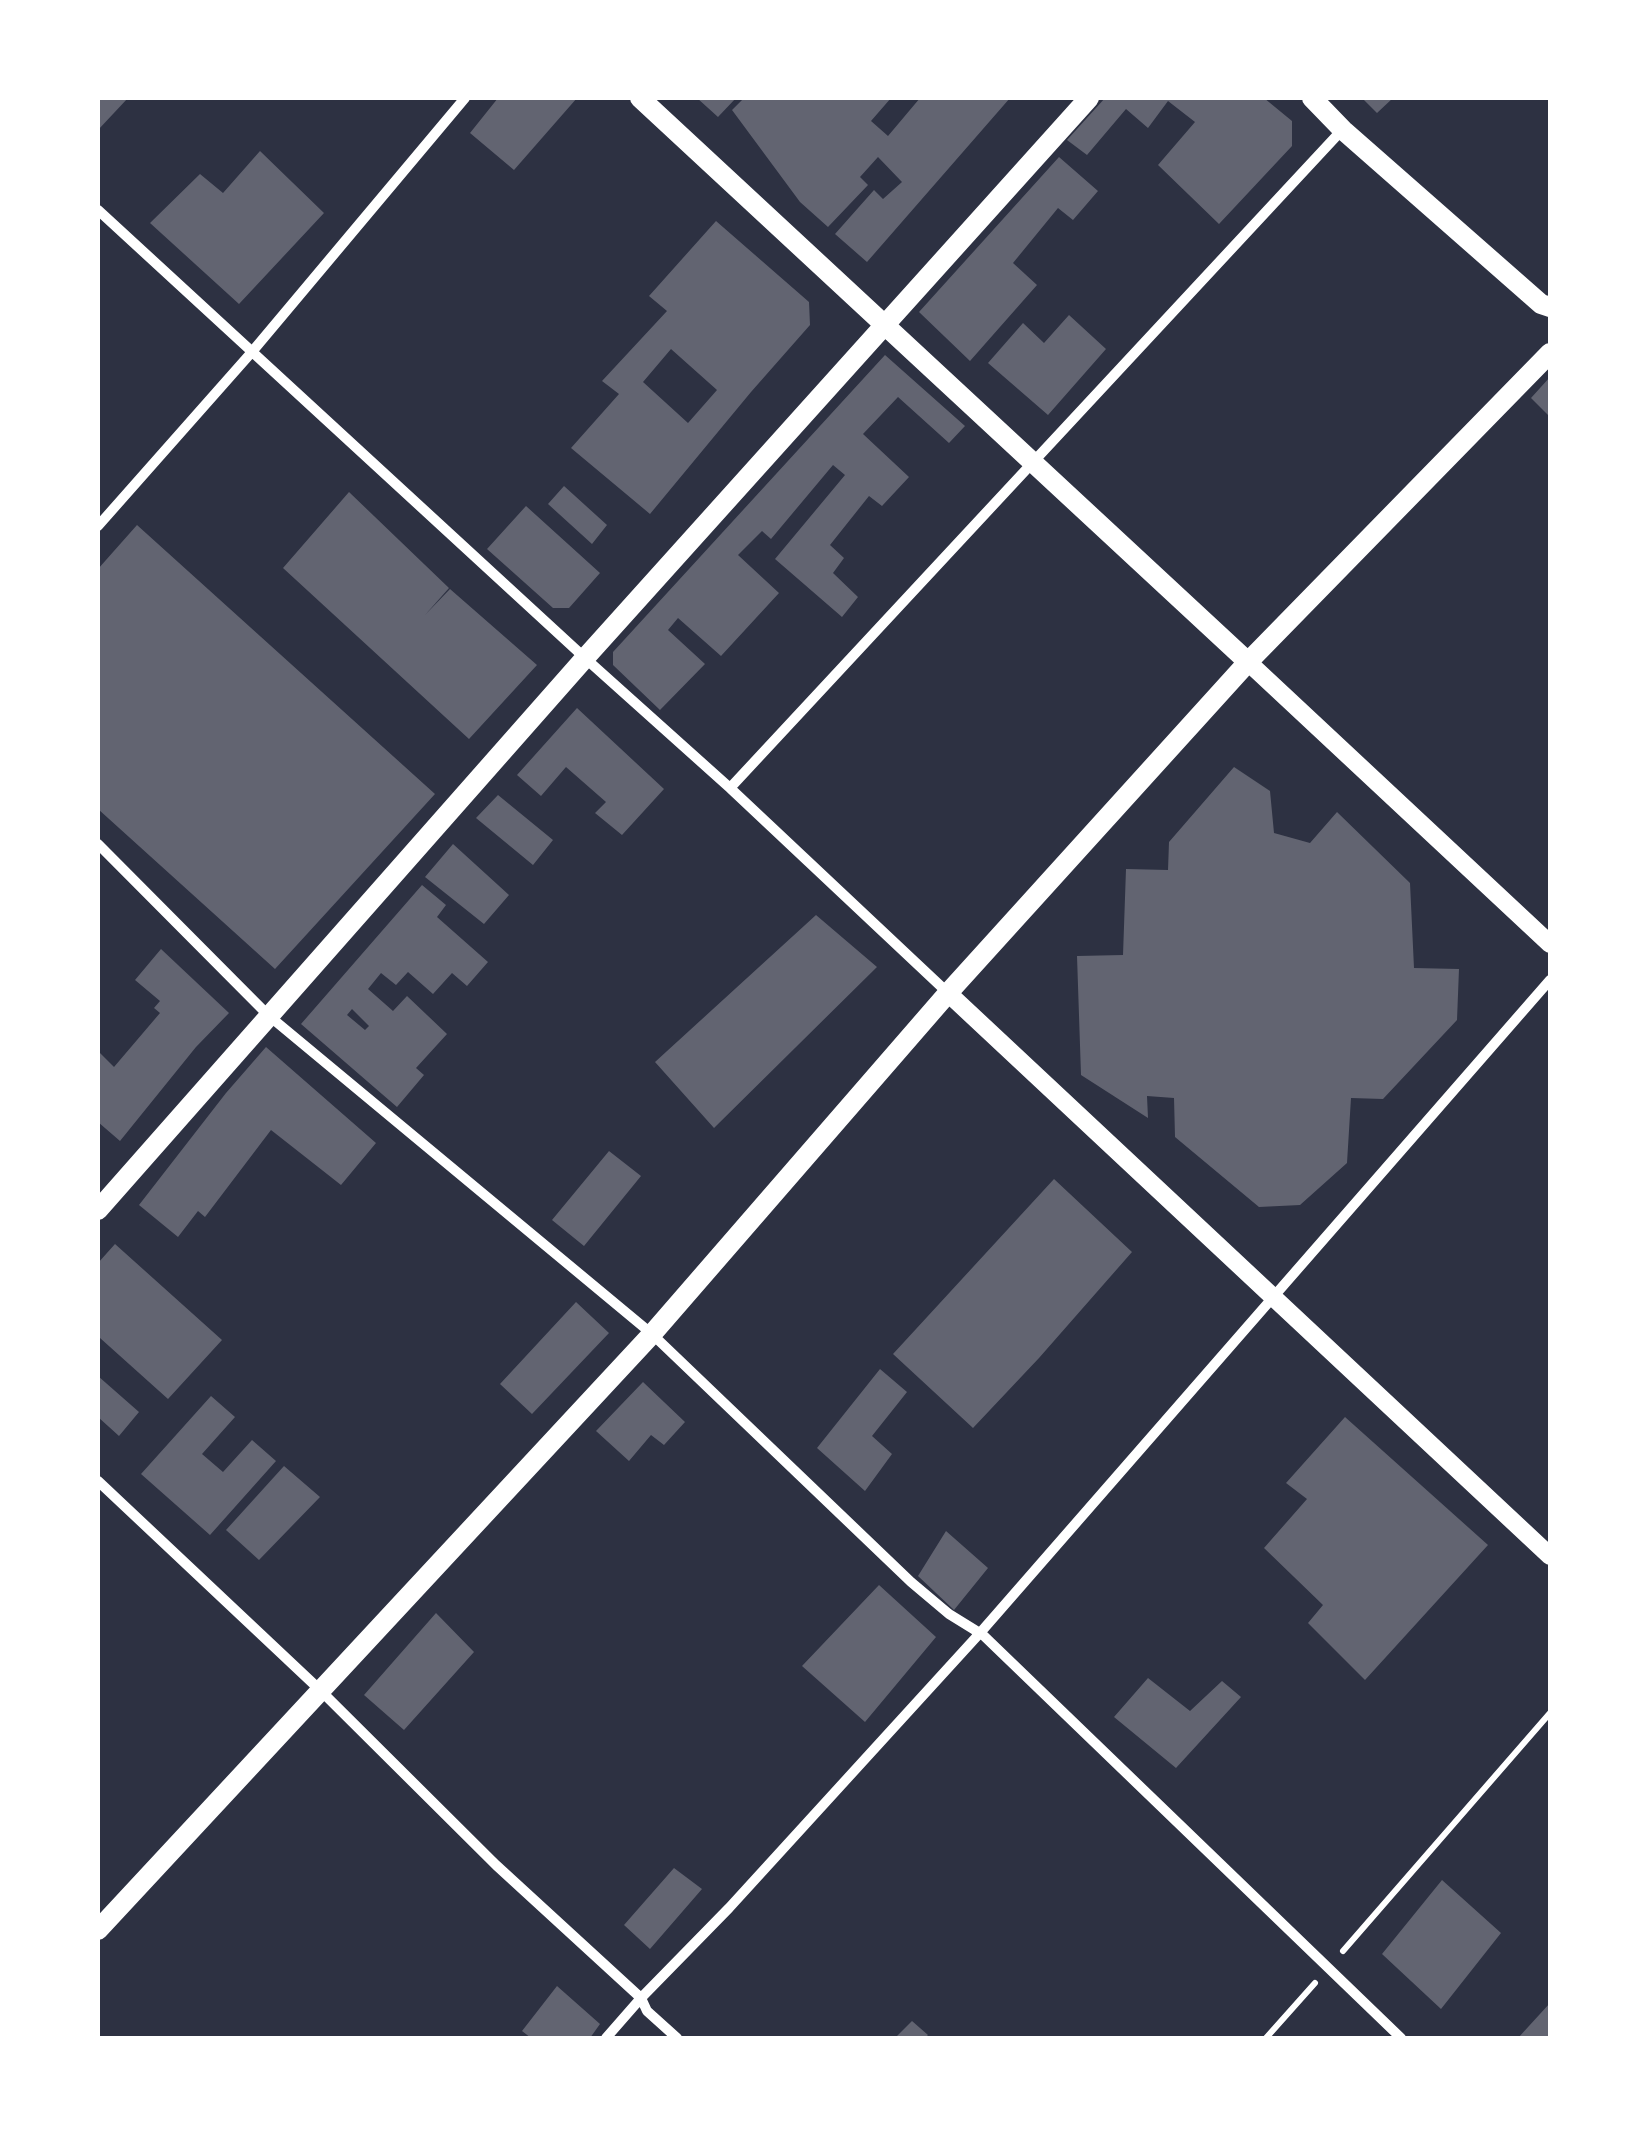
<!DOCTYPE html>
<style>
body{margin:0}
#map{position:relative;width:1648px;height:2136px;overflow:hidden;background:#2d3142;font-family:"Fira Sans",sans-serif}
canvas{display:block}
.frame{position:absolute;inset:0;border:100px solid #fff;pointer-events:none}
</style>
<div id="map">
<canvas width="1648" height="2136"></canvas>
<div class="frame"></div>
</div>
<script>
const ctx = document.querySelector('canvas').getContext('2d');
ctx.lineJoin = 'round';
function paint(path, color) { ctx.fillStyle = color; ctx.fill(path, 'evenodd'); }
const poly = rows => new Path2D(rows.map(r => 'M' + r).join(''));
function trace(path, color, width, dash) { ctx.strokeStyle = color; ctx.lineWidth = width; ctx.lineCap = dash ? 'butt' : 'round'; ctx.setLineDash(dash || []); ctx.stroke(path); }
paint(poly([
 [98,98,128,98,98,130],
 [498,98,577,98,514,170,470,133],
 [697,98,736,98,718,117],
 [744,98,891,98,871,121,888,136,920,98,1010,98,867,262,835,234,874,190,883,199,902,182,878,157,860,177,868,185,828,227,800,202,732,110],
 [1105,98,1264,98,1292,121,1292,146,1219,224,1158,165,1195,122,1168,101,1148,128,1126,109,1087,155,1067,140],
 [1362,98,1393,98,1377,113],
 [260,151,324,213,239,304,150,223,200,174,223,193],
 [1059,157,1098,191,1073,220,1058,208,1013,263,1037,285,970,361,919,312],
 [716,221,809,302,810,325,751,392,650,514,571,448,619,394,602,381,667,311,649,296],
 [671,349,717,390,688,423,643,382],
 [1069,315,1106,349,1048,415,988,363,1023,323,1044,343],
 [885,355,965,426,949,443,898,397,863,434,909,477,882,506,869,496,830,545,844,558,833,573,858,597,842,617,775,559,845,475,833,465,771,539,762,531,738,555,779,593,721,656,678,618,668,630,705,664,660,710,613,665,613,652],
 [1550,377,1550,417,1531,398],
 [564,486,607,525,592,544,548,504],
 [349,492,449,588,425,615,450,589,537,665,469,739,283,568],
 [526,506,600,573,569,608,553,608,487,549],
 [137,525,435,794,275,969,98,809,98,569],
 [577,708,664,789,622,835,595,813,606,802,566,767,541,796,517,775],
 [1234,767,1270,791,1274,833,1310,843,1337,812,1410,883,1414,968,1459,969,1457,1020,1383,1099,1351,1098,1347,1163,1300,1205,1259,1207,1175,1137,1174,1098,1147,1096,1148,1118,1081,1075,1077,956,1123,955,1126,869,1168,870,1169,842],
 [498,795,553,840,533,865,476,818],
 [453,844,509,895,484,924,425,877],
 [422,885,446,905,437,917,488,962,467,986,452,973,433,994,408,972,396,985,381,973,368,989,393,1011,407,996,447,1034,416,1068,424,1075,397,1107,301,1024],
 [352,1009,369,1026,365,1030,347,1015],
 [816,915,877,967,714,1128,655,1062],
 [161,949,229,1013,196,1047,120,1141,98,1122,98,1051,114,1067,160,1013,154,1008,160,1001,135,980],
 [266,1047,376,1143,341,1185,271,1130,205,1217,198,1211,178,1237,139,1205,226,1093],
 [609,1151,641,1176,584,1246,552,1220],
 [1054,1179,1132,1252,1039,1358,973,1428,893,1354],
 [115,1244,222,1340,168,1399,100,1338,98,1342,98,1263],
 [576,1302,609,1333,532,1414,500,1384],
 [880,1369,907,1392,872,1436,892,1454,865,1491,817,1448],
 [98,1376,139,1412,119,1436,98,1417],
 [643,1382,685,1422,664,1445,651,1435,629,1461,596,1431],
 [211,1396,235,1417,202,1454,223,1472,252,1440,276,1461,210,1535,141,1474],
 [1345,1417,1488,1545,1365,1680,1308,1623,1323,1605,1264,1548,1307,1499,1286,1483],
 [284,1466,320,1497,259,1560,226,1530],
 [946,1531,988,1568,954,1610,918,1576],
 [879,1585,936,1637,865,1722,802,1666],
 [436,1613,474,1652,404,1730,364,1695],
 [1148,1678,1190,1711,1222,1681,1241,1697,1176,1768,1114,1717],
 [674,1868,702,1889,650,1949,624,1925],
 [1442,1880,1501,1933,1441,2009,1382,1954],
 [557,1986,600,2024,590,2038,531,2038,522,2031],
 [1550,2003,1550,2038,1518,2038],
 [912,2021,928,2035,925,2038,895,2038]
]), '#626471');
trace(poly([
 [1343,1951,1550,1713],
 [1266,2038,1315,1983]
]), '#fff', 6);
trace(poly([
 [98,210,585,658,730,788,948,993],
 [98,526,251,353,465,98],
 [730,788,1342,130],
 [98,844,268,1015,652,1334,911,1582,949,1614,983,1635,1401,2038],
 [98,1481,320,1690,496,1865,641,1998,647,2011,677,2038],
 [606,2038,641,1998,729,1908,980,1633,1550,980]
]), '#fff', 10);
trace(poly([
 [1248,662,1550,944],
 [948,993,1550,1556]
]), '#fff', 18);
trace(poly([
 [640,98,1248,662],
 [1312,98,1343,130,1541,304,1550,307],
 [98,1210,585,658,1089,98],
 [98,1930,652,1334,948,993,1248,662,1550,353]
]), '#fff', 20);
</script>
